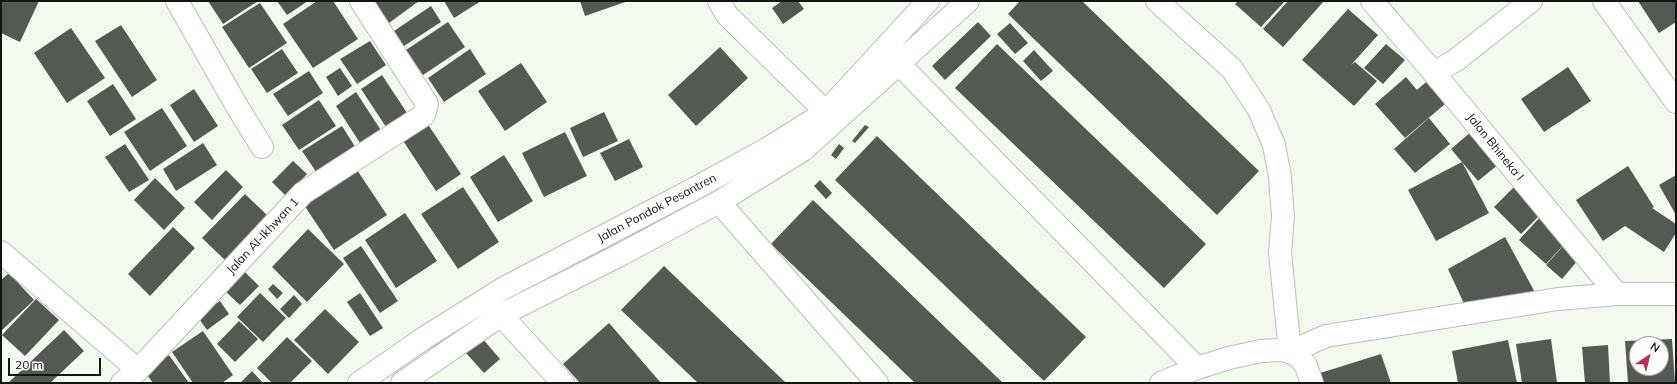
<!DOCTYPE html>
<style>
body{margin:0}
#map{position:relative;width:1677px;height:384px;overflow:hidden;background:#f2f9ef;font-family:Mulish,sans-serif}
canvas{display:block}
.frame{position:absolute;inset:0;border:2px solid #131512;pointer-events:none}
.north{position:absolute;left:1629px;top:336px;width:40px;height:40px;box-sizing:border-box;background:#fff;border:1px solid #a1a1a0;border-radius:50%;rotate:35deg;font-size:11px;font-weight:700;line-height:16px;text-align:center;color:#131512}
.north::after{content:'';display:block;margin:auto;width:14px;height:18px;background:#bd2e58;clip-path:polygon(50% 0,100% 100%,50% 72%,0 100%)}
.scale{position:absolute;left:8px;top:358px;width:93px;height:18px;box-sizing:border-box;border:2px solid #131512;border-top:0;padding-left:5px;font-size:12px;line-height:14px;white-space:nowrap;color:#131512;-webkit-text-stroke:3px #fff;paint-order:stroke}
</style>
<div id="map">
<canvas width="1677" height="384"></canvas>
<div class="frame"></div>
<div class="north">N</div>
<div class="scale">20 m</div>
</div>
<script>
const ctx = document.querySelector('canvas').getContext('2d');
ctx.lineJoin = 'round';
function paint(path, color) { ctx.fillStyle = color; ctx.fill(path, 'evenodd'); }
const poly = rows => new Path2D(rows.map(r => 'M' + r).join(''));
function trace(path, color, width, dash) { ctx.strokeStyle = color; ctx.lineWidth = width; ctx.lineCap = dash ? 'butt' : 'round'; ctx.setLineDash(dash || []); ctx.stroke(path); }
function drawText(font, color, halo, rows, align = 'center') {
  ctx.font = font + ' Mulish,sans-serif'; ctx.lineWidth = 4; ctx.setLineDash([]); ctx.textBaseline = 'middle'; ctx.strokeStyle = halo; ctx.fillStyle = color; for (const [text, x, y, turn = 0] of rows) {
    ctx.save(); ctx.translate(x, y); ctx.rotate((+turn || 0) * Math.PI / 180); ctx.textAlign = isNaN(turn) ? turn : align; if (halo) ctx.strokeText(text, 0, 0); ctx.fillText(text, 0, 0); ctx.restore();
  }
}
paint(poly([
 [1,1,39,1,20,42,1,33],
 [208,1,258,1,223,24],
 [277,1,308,1,287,15],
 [317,1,333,1,358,39,313,68,283,24],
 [372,1,419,1,389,23],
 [444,1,481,1,454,18],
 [580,1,628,1,585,16],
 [782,1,798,1,804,9,783,24,772,8],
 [1020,1,1082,1,1259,171,1217,215,1008,14],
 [1238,1,1285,1,1261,27,1235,4],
 [1288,1,1324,1,1283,47,1263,29],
 [1638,1,1676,1,1676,22,1659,33],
 [260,3,287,43,249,68,222,27],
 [431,6,441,22,404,46,394,31],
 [1348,9,1378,35,1351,65,1355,62,1377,81,1354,106,1302,60],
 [448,22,465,47,423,75,406,50],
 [978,22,991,36,945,80,932,66],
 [1010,23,1028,43,1015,54,997,34],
 [121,25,157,80,132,97,95,41],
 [71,28,105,78,67,103,34,53],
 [370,41,386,65,357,84,340,59],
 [997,44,1206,244,1164,288,955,88],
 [1386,44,1405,60,1383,84,1364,68],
 [720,47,748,78,696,126,668,95],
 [282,49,298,73,267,93,251,69],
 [470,49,486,74,444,102,428,78],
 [1034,50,1053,71,1041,81,1023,61],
 [521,63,547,102,505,131,478,91],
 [1568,67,1591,101,1544,132,1521,99],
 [340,68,352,86,338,96,326,77],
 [309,71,323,93,288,116,273,94],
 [382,75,411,119,390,133,361,89],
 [1406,77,1417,90,1426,82,1445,104,1405,138,1375,104],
 [113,84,136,119,110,136,87,101],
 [194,89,218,126,194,142,170,105],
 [356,92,386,138,366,152,336,106],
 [319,100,336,126,299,150,282,125],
 [162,108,187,146,150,171,124,132],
 [604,112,618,141,583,157,570,128],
 [1429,118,1450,144,1415,173,1394,149],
 [425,120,461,174,436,191,400,136],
 [865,125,869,127,855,143,852,141],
 [342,126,359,153,321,179,302,151],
 [1472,131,1499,164,1478,181,1451,149],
 [565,132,587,176,544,197,522,153],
 [877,136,1086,337,1044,381,835,180],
 [629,139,643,167,615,181,600,153],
 [203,143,217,165,176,191,163,169],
 [125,144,149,180,129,192,105,157],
 [839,144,844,148,836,159,831,155],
 [504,155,533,201,498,222,470,177],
 [293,161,307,174,286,196,272,182],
 [1462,162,1489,213,1436,241,1408,190],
 [353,164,387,215,334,250,300,199],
 [1628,166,1654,207,1652,208,1676,224,1676,233,1664,252,1625,226,1603,241,1576,200],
 [226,170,243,187,212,220,194,202],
 [1676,175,1676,215,1659,185],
 [155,178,185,208,164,230,134,200],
 [820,180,832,193,826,199,814,186],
 [1515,186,1542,213,1521,234,1494,207],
 [463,187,499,242,458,269,421,214],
 [245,194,269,217,226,261,202,238],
 [813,200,1003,383,915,383,771,244],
 [405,213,437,261,396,288,365,240],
 [1541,216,1568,240,1546,264,1519,240],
 [173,227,195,248,150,296,128,274],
 [308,229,344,264,307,302,272,267],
 [1505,237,1538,298,1467,310,1448,269],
 [361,246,398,301,380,313,343,258],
 [1563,246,1578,260,1562,279,1546,265],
 [664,266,786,383,698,383,621,310],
 [244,271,259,286,240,305,225,291],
 [9,273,34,300,1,331,1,280],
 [273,284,283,293,277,299,268,289],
 [260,293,286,318,263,342,237,317],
 [360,293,383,328,370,336,347,302],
 [294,295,302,304,289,318,280,309],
 [36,299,59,320,25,356,2,335],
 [220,301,229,314,207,330,197,316],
 [325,309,359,342,328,374,294,340],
 [239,321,258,339,235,362,217,344],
 [609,323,661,383,580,383,563,364],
 [64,330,84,351,50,383,8,383],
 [203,331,233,375,222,383,193,383,172,352],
 [287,337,312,361,290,383,272,383,257,368],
 [482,338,500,359,484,373,466,353],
 [1551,339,1557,383,1522,383,1516,344],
 [1672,339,1675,383,1628,383,1625,341],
 [1637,344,1661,344,1661,368,1637,368],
 [1508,340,1517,383,1458,383,1452,351],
 [1608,345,1610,383,1585,383,1582,347],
 [1381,354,1391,383,1320,383,1317,374],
 [169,355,189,383,153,383,145,372],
 [252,371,263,383,240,383]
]), '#545a51');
const minor = poly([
 [177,1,238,108,262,147],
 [719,1,727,15,826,112],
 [1157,1,1232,69,1259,110,1274,145,1280,177,1283,216,1280,253,1290,352,1326,336,1558,299,1617,294,1676,294],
 [1372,1,1434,73,1617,294],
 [1604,1,1676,102],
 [899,64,1197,368],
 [1434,73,1456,60,1531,1],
 [719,202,877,383],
 [1,252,138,370],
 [501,315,563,383],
 [122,383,138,370,303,193,424,115,427,104,361,1],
 [359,383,424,338,504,288,694,189,767,149,826,112,928,1],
 [402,383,501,315,622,254,719,202,803,150,968,1],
 [1161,383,1197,368,1229,358,1261,351,1279,350,1290,352,1299,357,1306,366,1312,383]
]);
trace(minor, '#bbc2b8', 24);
trace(minor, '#fff', 22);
drawText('12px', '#131512', '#fff', [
 ["Jalan Bhineka I",1495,147,51],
 ["Jalan Pondok Pesantren",657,208,-28],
 ["Jalan Al-Ikhwan 1",263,236,-47]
]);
</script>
